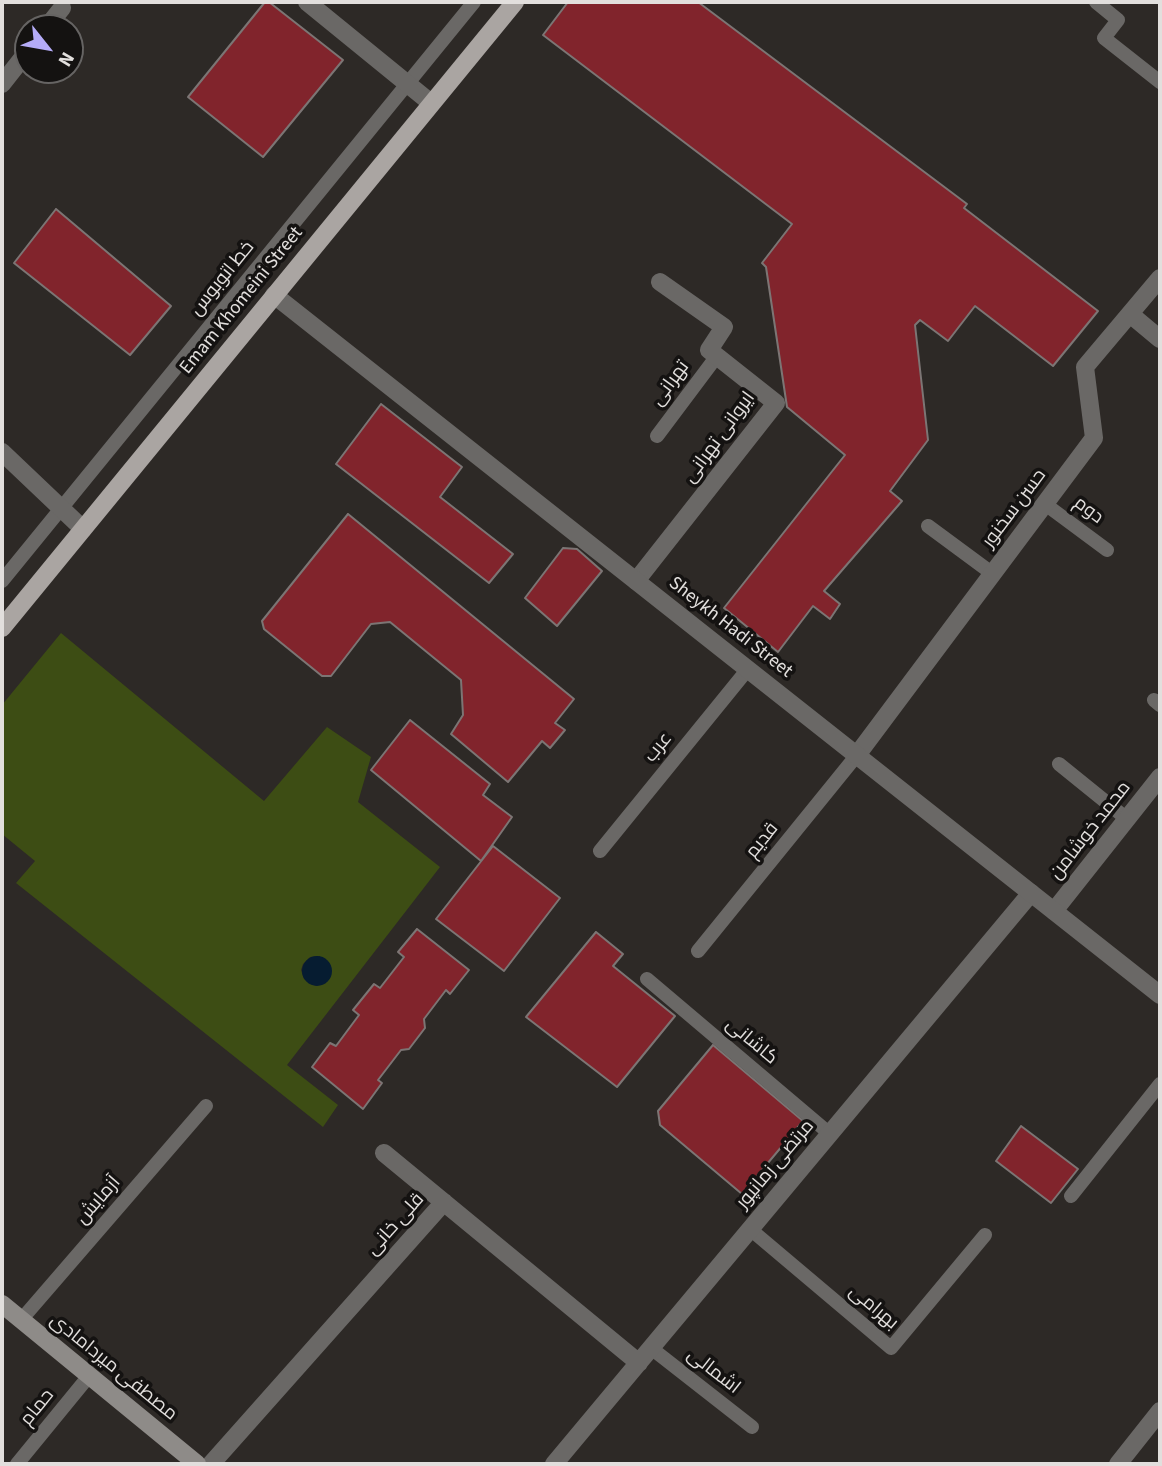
<!DOCTYPE html>
<meta charset="utf-8">
<style>
body{margin:0}
#map{position:relative;width:1162px;height:1466px;overflow:hidden;background:#2d2926;font-family:"Source Sans 3",sans-serif}
canvas{display:block}
.frame{position:absolute;inset:0;border:4px solid #e2dfdd;pointer-events:none}
.north{position:absolute;left:14px;top:14px;width:70px;height:70px;box-sizing:border-box;background:#141211;border:2px solid #666463;border-radius:50%;rotate:121deg;font-size:19px;font-weight:700;line-height:28px;text-align:center;color:#e2dfdd}
.north::after{content:'';display:block;margin:auto;width:24px;height:32px;background:#b5acf8;clip-path:polygon(50% 0,100% 100%,50% 72%,0 100%)}
</style>
<div id="map">
<canvas width="1162" height="1466"></canvas>
<div class="frame"></div>
<div class="north">N</div>
</div>
<script>
const ctx = document.querySelector('canvas').getContext('2d');
ctx.lineJoin = 'round';
function paint(path, color) { ctx.fillStyle = color; ctx.fill(path, 'evenodd'); }
const poly = rows => new Path2D(rows.map(r => 'M' + r).join(''));
function trace(path, color, width, dash) { ctx.strokeStyle = color; ctx.lineWidth = width; ctx.lineCap = dash ? 'butt' : 'round'; ctx.setLineDash(dash || []); ctx.stroke(path); }
function drawText(font, color, halo, rows, align = 'center') {
  ctx.font = font + ' "Source Sans 3",Cairo,sans-serif'; ctx.lineWidth = 7; ctx.setLineDash([]); ctx.textBaseline = 'middle'; ctx.strokeStyle = halo; ctx.fillStyle = color; for (const [text, x, y, turn = 0] of rows) {
    ctx.save(); ctx.translate(x, y); ctx.rotate((+turn || 0) * Math.PI / 180); ctx.textAlign = isNaN(turn) ? turn : align; if (halo) ctx.strokeText(text, 0, 0); ctx.fillText(text, 0, 0); ctx.restore();
  }
}
paint(poly([
 [61,633,264,801,327,727,371,757,358,802,440,867,287,1065,338,1105,323,1127,16,883,35,861,2,834,2,705],
 [320,956,316,986,304,979,301,970,303,964,310,957]
]), '#3d4d14');
paint(poly([
 '302 971a15 15 0 1 1 30 0a15 15 0 1 1-30 0Z'
]), '#061c31');
const building = poly([
 [265,2,269,2,343,60,263,157,188,97,265,2],
 [568,2,698,2,967,204,964,208,1098,311,1053,366,975,306,948,341,920,320,915,325,928,440,890,491,902,501,824,591,840,604,830,619,813,606,778,652,724,608,845,455,787,407,766,267,762,263,792,224,543,35,568,2],
 [56,209,171,306,130,355,14,263,56,209],
 [381,404,462,467,440,497,513,554,489,583,336,464,381,404],
 [348,514,574,699,555,723,565,730,550,748,542,741,508,782,451,734,463,715,461,680,390,622,371,624,331,676,322,676,264,629,262,621,348,514],
 [563,548,577,549,602,571,557,626,525,598,563,548],
 [410,720,490,784,483,795,512,817,481,861,371,770,410,720],
 [493,846,560,898,504,971,436,919,493,846],
 [417,929,469,970,450,994,446,990,424,1019,425,1028,409,1049,401,1050,378,1080,382,1083,363,1109,312,1067,330,1043,336,1046,359,1015,353,1010,374,984,380,988,404,957,398,952,417,929],
 [596,932,623,954,613,966,675,1016,617,1087,526,1017,596,932],
 [713,1045,803,1121,742,1194,660,1125,658,1111,713,1045],
 [1021,1126,1078,1169,1051,1203,996,1161,1021,1126]
]);
paint(building, '#81242c');
trace(building, '#7c7574', 2);
trace(poly([
 [1096,2,1118,20,1104,38,1160,82],
 [657,436,717,356],
 [1045,504,1107,550],
 [928,526,993,574],
 [2,581,474,2],
 [1154,700,1160,705],
 [1059,764,1127,819],
 [600,851,748,669],
 [698,951,857,755],
 [647,979,830,1134],
 [1071,1196,1160,1084],
 [750,1229,891,1348,985,1235],
 [21,1320,206,1106],
 [651,1348,752,1427],
 [17,1464,89,1376]
]), '#6a6866', 14);
trace(poly([
 [307,2,431,103],
 [46,28,62,8],
 [2,84,28,51],
 [1130,314,1160,339],
 [636,581,776,403,709,350,724,327,660,282],
 [857,755,1094,438,1085,367,1160,278],
 [1054,911,1160,777],
 [384,1153,639,1363],
 [211,1464,444,1202],
 [554,1464,1031,893],
 [1118,1464,1160,1411]
]), '#6a6866', 18);
trace(poly([
 [274,295,1160,995],
 [2,452,83,529]
]), '#6a6866', 18);
trace(poly([
 [2,1304,197,1464]
]), '#8e8b88', 18);
trace(poly([
 [2,628,515,2]
]), '#aaa5a2', 18);
drawText('19px', '#e2dfdd', '#141211', [
 ["خط اتوبوس",223,279,-51],
 ["Emam Khomeini Street",242,301,-51],
 ["تهرانی",671,384,-54],
 ["ایروانی تهرانی",720,438,-54],
 ["حسن سخنور",1015,509,-53],
 ["دوم",1088,511,37],
 ["Sheykh Hadi Street",730,628,38],
 ["عرب",659,748,-51],
 ["محمد خوشامن",1091,831,-52],
 ["قدیم",763,841,-51],
 ["کاشانی",751,1042,40],
 ["مرتضی زمانپور",776,1165,-50],
 ["آزمایش",99,1201,-49],
 ["قلی خانی",396,1225,-48],
 ["بهرامی",873,1308,40],
 ["مصطفی میردامادی",113,1368,39],
 ["اشمالی",713,1372,38],
 ["حمام",38,1408,-51]
]);
</script>
